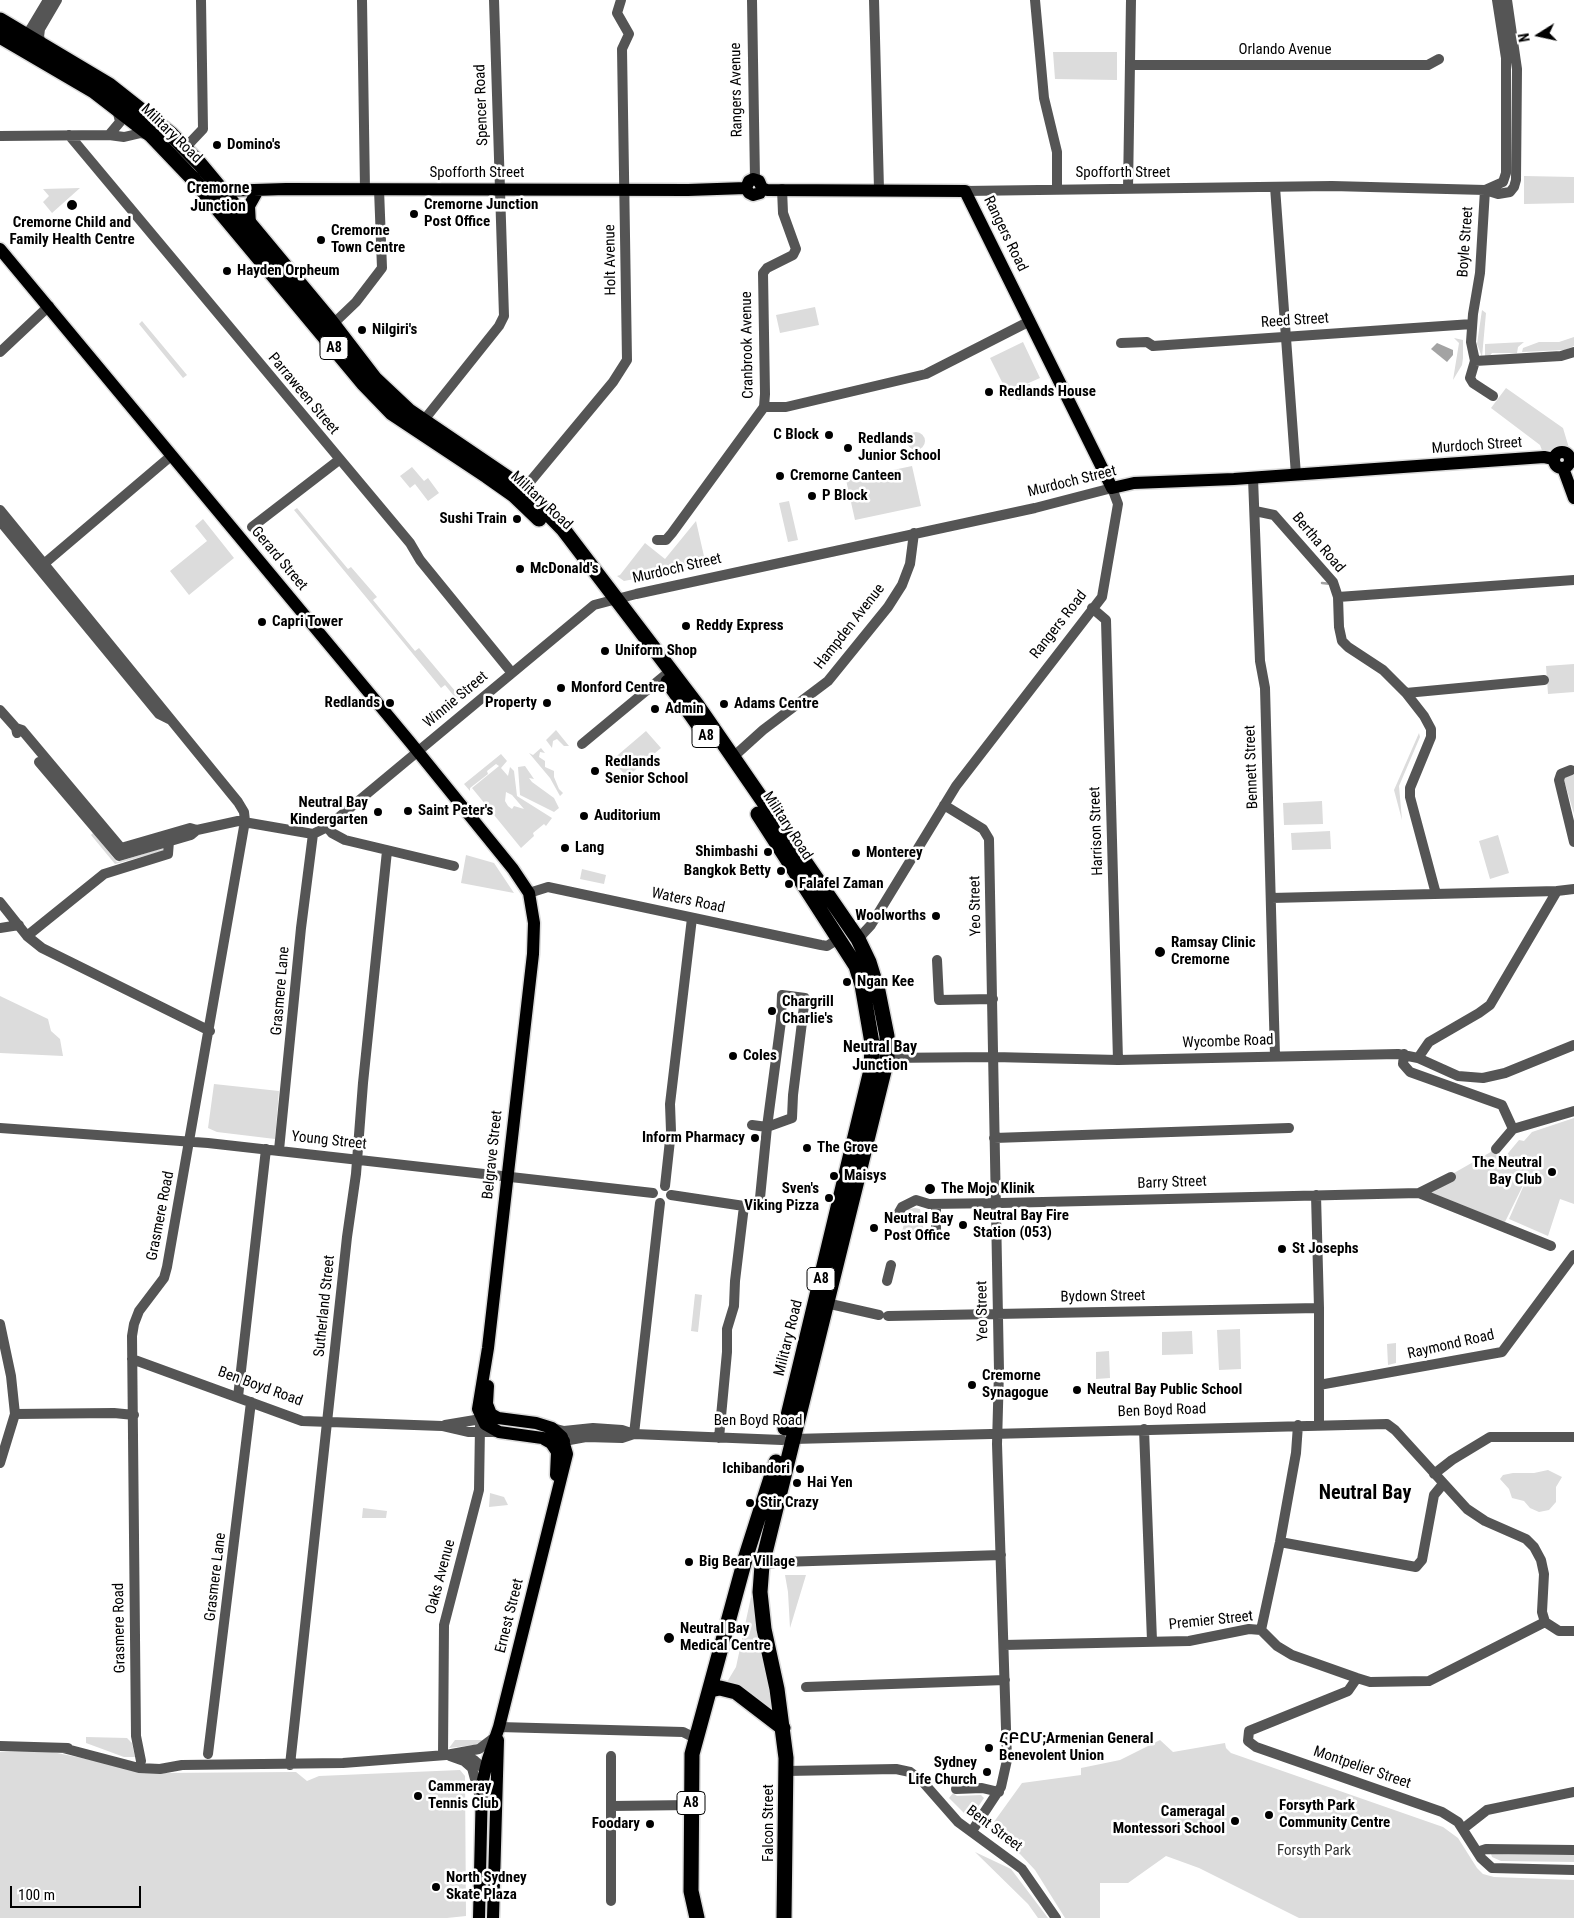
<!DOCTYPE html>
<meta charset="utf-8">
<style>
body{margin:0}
#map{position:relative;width:1574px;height:1918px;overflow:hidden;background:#fff;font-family:"Roboto Condensed",sans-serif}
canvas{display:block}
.north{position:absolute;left:1514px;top:10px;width:50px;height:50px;-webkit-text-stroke:4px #fff;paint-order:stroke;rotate:260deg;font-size:14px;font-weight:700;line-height:20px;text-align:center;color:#000}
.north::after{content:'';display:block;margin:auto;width:18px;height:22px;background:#000;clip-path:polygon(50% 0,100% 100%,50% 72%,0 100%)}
.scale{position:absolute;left:10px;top:1886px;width:131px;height:22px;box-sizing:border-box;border:2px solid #000;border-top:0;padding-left:6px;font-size:15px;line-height:18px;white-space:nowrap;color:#000;-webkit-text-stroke:4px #fff;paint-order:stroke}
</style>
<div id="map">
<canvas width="1574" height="1918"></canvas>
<div class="north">N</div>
<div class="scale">100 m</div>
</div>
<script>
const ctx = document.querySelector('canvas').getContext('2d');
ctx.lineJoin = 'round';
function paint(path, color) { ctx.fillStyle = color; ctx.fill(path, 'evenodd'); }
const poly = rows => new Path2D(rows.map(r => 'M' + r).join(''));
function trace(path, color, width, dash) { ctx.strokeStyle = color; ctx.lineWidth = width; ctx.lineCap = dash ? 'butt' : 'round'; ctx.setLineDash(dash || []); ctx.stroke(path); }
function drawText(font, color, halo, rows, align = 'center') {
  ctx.font = font + ' "Roboto Condensed","Noto Sans Armenian",sans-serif'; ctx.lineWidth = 5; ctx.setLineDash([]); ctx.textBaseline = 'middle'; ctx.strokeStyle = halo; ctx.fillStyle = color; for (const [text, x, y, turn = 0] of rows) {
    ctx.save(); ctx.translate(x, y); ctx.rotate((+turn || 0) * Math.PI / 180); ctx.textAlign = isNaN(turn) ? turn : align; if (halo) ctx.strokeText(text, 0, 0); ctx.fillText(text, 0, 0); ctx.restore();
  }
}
paint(poly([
 [1053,52,1117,52,1117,80,1055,79],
 [1524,176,1574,177,1574,203,1524,204],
 [80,188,52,213,43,202,49,196,43,189],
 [815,307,819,325,780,333,776,315],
 [1482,310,1486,313,1482,357,1477,344],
 [142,321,187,375,183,378,139,324],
 [1574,337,1574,346,1565,350,1522,352,1523,348,1539,342,1559,342],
 [1454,338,1463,340,1463,358,1462,365,1453,380,1459,343],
 [1023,342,1040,378,1024,385,1030,384,1031,393,1019,400,1015,398,1013,392,1008,394,990,358],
 [1524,342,1518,347,1517,353,1492,353,1488,358,1485,358,1485,344],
 [1506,388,1563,428,1569,448,1558,447,1543,453,1540,445,1491,408],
 '907 441a9 9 0 1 1 18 0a9 9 0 1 1-18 0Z',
 [912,466,921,506,855,520,846,480],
 [412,467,424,481,428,478,439,493,428,501,415,484,410,488,400,476],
 [789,501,798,540,788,542,779,503],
 [297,508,348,569,351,567,377,597,373,600,415,651,419,648,461,698,458,701,445,685,441,688,294,510],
 [203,519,234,558,189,595,170,571,207,541,195,526],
 [696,521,706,565,624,581,617,576,620,575,645,543,665,559],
 [1574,664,1574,692,1548,694,1546,666],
 [556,730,569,746,564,746,557,739,553,741,552,748,546,740],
 [646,731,661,748,627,777,612,760],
 [1419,733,1420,737,1399,786,1402,820,1394,790],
 [541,748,545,753,540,752,539,757,545,761,545,767,554,771,554,777,559,789,563,793,560,796,550,778,529,753,533,755],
 [501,754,507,761,501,768,508,776,510,767,514,771,517,796,552,818,546,826,544,824,533,833,534,836,521,848,472,788,499,766,496,764,487,771,488,774,470,788,470,791,464,784],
 [506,792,512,795,524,809,514,806,512,809,508,806,505,801],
 [525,766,534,779,529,778,532,782,554,798,559,808,554,812,520,795,518,767],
 [1574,773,1574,814,1564,780,1565,775],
 [1322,801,1323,824,1284,825,1283,803],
 [1330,831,1331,849,1292,850,1291,833],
 [93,833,117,862,163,848,163,851,115,864,91,835],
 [1498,835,1509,873,1490,879,1479,841],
 [466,855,494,863,514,893,461,883],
 [582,869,606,875,604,884,580,879],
 [0,996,48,1019,51,1031,60,1039,63,1056,0,1053],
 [214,1084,279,1091,275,1139,217,1132,208,1128],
 [1574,1118,1574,1204,1560,1199,1548,1236,1509,1219,1531,1169,1503,1226,1419,1193,1496,1149,1504,1158,1519,1140,1524,1141,1532,1132],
 [915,1208,920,1209,925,1238,900,1239,908,1209],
 [695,1294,702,1295,698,1332,691,1331],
 [1240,1329,1241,1369,1219,1370,1217,1330],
 [1192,1331,1193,1354,1162,1355,1162,1332],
 [1396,1343,1396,1363,1388,1365,1387,1344],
 [1109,1351,1110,1378,1096,1379,1096,1352],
 [1548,1470,1562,1477,1556,1487,1556,1502,1549,1510,1539,1512,1530,1508,1524,1501,1512,1498,1509,1489,1500,1479,1503,1475,1513,1473,1534,1473],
 [490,1493,504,1497,508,1505,489,1507],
 [363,1508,387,1511,386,1518,362,1518],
 [785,1575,806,1575,790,1628,788,1592],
 [751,1597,753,1598,756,1633,772,1695,773,1713,748,1692,727,1682,736,1667],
 [86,1737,127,1738,132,1743,135,1757,124,1757,86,1743],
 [455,1740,481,1740,483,1741,474,1745,449,1748],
 [1160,1740,1173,1752,1225,1743,1226,1748,1231,1753,1443,1827,1458,1838,1477,1868,1483,1874,1494,1877,1574,1880,1574,1918,1299,1918,1199,1868,1166,1856,1128,1883,1100,1883,1100,1918,1065,1918,1035,1870,1020,1854,994,1835,991,1826,1022,1783,1081,1775,1081,1768,1120,1760],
 [47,1751,157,1773,296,1772,307,1781,319,1776,460,1770,465,1776,466,1916,447,1918,0,1918,0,1752],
 [953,1793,957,1796,981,1795,984,1798,974,1813,967,1816,949,1798],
 [975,1852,1011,1869,1048,1918,1038,1918,1028,1904],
 [1491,1854,1574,1855,1574,1862,1501,1861,1492,1857]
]), '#dcdcdc');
paint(poly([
 [1437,343,1453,350,1453,355,1447,362,1431,349]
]), '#a3a3a3');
trace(poly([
 [1322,583,1331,584]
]), '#a3a3a3', 2.5);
const major = poly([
 [746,188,749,181,753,179,759,181,762,188],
 [746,188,749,193,753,195,760,193,762,188],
 [762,188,767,190,965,191,1112,488,1134,483,1234,479,1544,457,1554,459],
 [218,194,222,191,286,189,688,190,746,188],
 [250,225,249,206,258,190],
 [0,249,410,742,513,869,529,893,534,923,533,954,488,1348,478,1409,485,1424,499,1432,564,1441],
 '1554 460a8 8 0 1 1 16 0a8 8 0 1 1-16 0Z',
 [1563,468,1574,498],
 [544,1439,551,1443,557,1452,556,1475],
 [479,1918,482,1784,488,1759,499,1727,567,1454,562,1437,552,1428,536,1423,498,1418,491,1414,487,1404,488,1386],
 [493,1918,498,1740]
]);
const highway = poly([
 [0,20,109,85,171,134,200,164,329,319,375,379,409,411,524,489,563,529,697,705,858,939,869,962,878,991,887,1036,887,1059,762,1565,760,1592,764,1629,777,1689,786,1758,784,1918],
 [0,36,94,91,151,135,193,179,363,383,392,413,487,476,514,495,539,519],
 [668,682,704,733],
 [758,814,856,966,862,985,872,1043,871,1070,785,1428],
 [710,1690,720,1688,736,1692,783,1728],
 [697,1918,691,1891,692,1754,746,1556,776,1462]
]);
trace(major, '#dbdbdb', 15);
trace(highway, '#dbdbdb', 18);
trace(poly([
 [362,0,365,189],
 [752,0,755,179],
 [874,0,879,189],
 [1035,0,1044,98,1057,152,1057,189],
 [24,40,48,0],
 [42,45,39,37,40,29,57,0],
 [1130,65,1428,65,1439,59],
 [69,135,410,543,420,560,512,673],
 [109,135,120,122,117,108],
 [0,136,109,135,124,137,141,133,151,135],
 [185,148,203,129,201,0],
 [1275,187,1296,475],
 [1128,189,1131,0],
 [1485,190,1480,273,1473,314,1471,342,1475,361,1470,378,1473,383,1493,396],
 [1485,190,1503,182,1506,173,1506,58,1497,0],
 [965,191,1332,186,1485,190,1498,194,1510,192,1514,187,1516,180,1517,69,1507,0],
 [333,324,356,302,382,268,379,189],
 [1121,343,1147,342,1153,346,1472,324],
 [0,352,49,306],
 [1475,361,1561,356,1574,352],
 [764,407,786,407,926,374,1030,321],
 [424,420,499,326,504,316,494,0],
 [1571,459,1574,458],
 [1253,478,1260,661,1265,688,1275,1056],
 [524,489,613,382,627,360,622,49,629,34,617,13,621,0],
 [0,510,238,802,244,812,245,821,167,1267,164,1278,139,1311,134,1324,132,1336,136,1736,141,1761],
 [1255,511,1274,515,1333,582,1338,597,1339,627,1342,641,1348,647,1383,670,1406,693,1424,716,1431,729,1431,737,1410,788,1410,797,1436,894],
 [0,521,159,714,169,719],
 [252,527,339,460],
 [657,540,666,540,672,533,764,407,765,394,763,273,767,268,793,255,796,249,783,213,782,189],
 [45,563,171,456],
 [1338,597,1574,580],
 [1092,608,1106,620,1118,1060],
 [1406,693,1544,680],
 [0,710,16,728,17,733],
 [16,728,22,730,121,848,190,828,197,830,238,821,313,834,327,827,594,605,636,594,1035,508,1112,488,1118,504,1102,597,956,786,871,925,858,939],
 [582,744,664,676],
 [732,758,763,730,828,681,888,607,902,585,910,564,914,533],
 [39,762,119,856,191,835,197,830],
 [1571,770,1561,774,1559,780,1574,842],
 [944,805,983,829,989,839,999,1370,997,1444,1007,1760,1001,1787,972,1831],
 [327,827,332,833,345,840,454,866],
 [529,893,548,887,821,945,827,946,840,938],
 [1271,898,1557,891],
 [0,902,27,936,42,948,210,1031],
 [0,928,19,925],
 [27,936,104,874,168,854,169,841],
 [937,960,939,1000,993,999],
 [1404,1054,1403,1064,1410,1072,1502,1105,1513,1129,1496,1149],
 [881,1058,994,1057,1118,1060,1398,1054,1418,1058,1458,1076,1483,1078,1505,1073,1574,1045],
 [1418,1058,1429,1042,1479,1013,1490,1005,1557,891,1574,889],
 [0,1128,208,1143,653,1193],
 [1513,1129,1574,1111],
 [994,1138,1289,1128],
 [279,1150,301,928,313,834],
 [665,1186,671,1131,670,1104,692,918],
 [1419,1193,1551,1246],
 [671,1195,744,1206,753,1205,758,1201,760,1198,767,1127,781,1021,782,995,805,998,793,1095,792,1118,767,1127,752,1125],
 [1316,1195,1319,1308,1319,1425],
 [936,1204,936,1229],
 [898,1214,902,1207,916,1200,929,1204,1001,1203,1419,1193,1451,1177],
 [887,1281,891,1265],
 [826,1303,879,1315],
 [888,1316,1319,1308],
 [0,1324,11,1376,15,1414,0,1463],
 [132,1359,302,1421,442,1426,468,1432,499,1432],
 [1319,1385,1502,1352,1574,1255],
 [238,1397,266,1149],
 [15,1414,114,1413,134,1415],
 [445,1425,481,1419],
 [552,1428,564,1431,593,1428,622,1430,634,1434,782,1440],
 [1144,1429,1152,1641],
 [634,1434,660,1203],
 [719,1438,727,1352,727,1329,734,1306,735,1281,744,1206],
 [793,1439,1387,1424,1395,1430,1467,1509,1485,1521,1526,1539,1534,1547,1541,1560,1544,1574,1542,1612,1545,1622,1559,1631,1574,1631],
 [564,1441,586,1437,622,1438,634,1434],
 [1434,1474,1452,1460,1490,1437,1574,1437],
 [1280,1542,1416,1567,1422,1560,1434,1495,1443,1484],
 [762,1565,781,1562,1001,1555],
 [1261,1630,1280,1542,1296,1453,1298,1425],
 [1004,1645,1189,1641,1249,1629,1261,1630,1277,1646,1292,1655,1357,1678,1370,1682,1429,1681,1545,1622],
 [1357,1678,1348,1691,1249,1731,1248,1741,1256,1747,1442,1812,1458,1822,1481,1858,1492,1868,1574,1870],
 [806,1687,1005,1680],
 [499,1727,683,1732,691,1736,695,1741],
 [0,1746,68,1748],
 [63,1748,139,1768,160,1769,182,1765,343,1763,446,1755,479,1749,495,1737],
 [208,1754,251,1402],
 [464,1754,474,1760,485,1770],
 [443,1755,444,1625,479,1490,480,1426],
 [450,1756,464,1761,472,1768,479,1794],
 [611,1756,611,1901],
 [290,1765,347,1237,356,1174,363,1083,387,851],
 [786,1771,896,1769,910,1772,922,1781,958,1822,1022,1869,1056,1918],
 [956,1789,982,1788,999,1792],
 [611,1806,691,1805],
 [1464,1828,1487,1810,1574,1792],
 [1477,1852,1486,1849,1574,1850]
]), '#555', 10);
trace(major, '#000', 12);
trace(highway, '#000', 15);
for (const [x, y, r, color] of [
 [217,145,5,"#000"],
 [72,205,6,"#000"],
 [414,214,5,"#000"],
 [321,240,5,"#000"],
 [227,271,5,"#000"],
 [362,330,5,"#000"],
 [989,392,5,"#000"],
 [829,435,5,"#000"],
 [848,448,5,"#000"],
 [780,476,5,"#000"],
 [812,496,5,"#000"],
 [517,519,5,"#000"],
 [520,569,5,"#000"],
 [262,622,5,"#000"],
 [686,626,5,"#000"],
 [605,651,5,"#000"],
 [561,688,5,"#000"],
 [390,703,5,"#000"],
 [547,703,5,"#000"],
 [724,704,5,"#000"],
 [655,709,5,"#000"],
 [595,771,5,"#000"],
 [408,811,5,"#000"],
 [378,812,5,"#000"],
 [584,816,5,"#000"],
 [565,848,5,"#000"],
 [768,852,5,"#000"],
 [856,853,5,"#000"],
 [781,871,5,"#000"],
 [789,884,5,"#000"],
 [936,916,5,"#000"],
 [1160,952,6,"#000"],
 [847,982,5,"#000"],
 [772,1011,5,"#000"],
 [733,1056,5,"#000"],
 [755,1138,5,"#000"],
 [807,1148,5,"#000"],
 [1552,1172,5,"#000"],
 [834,1176,5,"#000"],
 [930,1189,6,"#000"],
 [829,1198,5,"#000"],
 [963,1225,5,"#000"],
 [874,1228,5,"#000"],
 [1282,1249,5,"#000"],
 [972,1385,5,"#000"],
 [1077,1390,5,"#000"],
 [800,1469,5,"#000"],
 [797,1483,5,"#000"],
 [750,1503,5,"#000"],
 [689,1562,5,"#000"],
 [669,1638,6,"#000"],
 [989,1748,5,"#000"],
 [987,1772,5,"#000"],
 [418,1796,5,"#000"],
 [1269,1815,5,"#000"],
 [1235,1821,5,"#000"],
 [650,1824,5,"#000"],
 [436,1887,5,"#000"]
]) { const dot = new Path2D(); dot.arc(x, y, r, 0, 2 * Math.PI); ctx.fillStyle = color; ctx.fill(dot); trace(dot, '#fff', 2); }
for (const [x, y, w] of [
 [334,348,28],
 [706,736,28],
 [821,1279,28],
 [691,1803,28]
]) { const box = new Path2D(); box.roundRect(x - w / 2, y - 11.5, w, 23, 4); ctx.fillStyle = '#fff'; ctx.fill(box); trace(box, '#000', 1); }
drawText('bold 14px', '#000', null, [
 ["A8",334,348],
 ["A8",706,736],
 ["A8",821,1279],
 ["A8",691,1803]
]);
drawText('15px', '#000', '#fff', [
 ["Orlando Avenue",1285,50],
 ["Rangers Avenue",737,90,-91],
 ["Spencer Road",482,105,-92],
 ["Military Road",171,134,44],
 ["Spofforth Street",477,173],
 ["Spofforth Street",1123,173],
 ["Rangers Road",1005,234,64],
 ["Boyle Street",1466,242,-86],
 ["Holt Avenue",611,260,-91],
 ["Reed Street",1295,321,-4],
 ["Cranbrook Avenue",748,345,-91],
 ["Parraween Street",303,394,50],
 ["Murdoch Street",1477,446,-4],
 ["Murdoch Street",1072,482,-14],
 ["Military Road",541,501,43],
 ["Bertha Road",1318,543,50],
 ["Gerard Street",279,559,50],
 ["Murdoch Street",677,569,-13],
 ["Rangers Road",1059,625,-52],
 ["Hampden Avenue",850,627,-52],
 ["Winnie Street",456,700,-40],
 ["Bennett Street",1252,767,-92],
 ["Military Road",787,826,57],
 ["Harrison Street",1097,831,-92],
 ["Waters Road",688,901,12],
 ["Yeo Street",976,906,-91],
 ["Grasmere Lane",281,991,-85],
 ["Wycombe Road",1228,1042,-2],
 ["Young Street",329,1141,6],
 ["Belgrave Street",493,1155,-84],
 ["Barry Street",1172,1183,-2],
 ["Grasmere Road",161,1216,-79],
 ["Bydown Street",1103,1297,-1],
 ["Sutherland Street",325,1306,-84],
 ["Yeo Street",983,1311,-91],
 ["Military Road",789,1338,-76],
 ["Raymond Road",1451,1345,-13],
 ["Ben Boyd Road",260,1387,20],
 ["Ben Boyd Road",1162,1411,-2],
 ["Ben Boyd Road",758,1421],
 ["Grasmere Lane",216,1577,-83],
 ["Oaks Avenue",441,1577,-75],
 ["Ernest Street",510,1616,-76],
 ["Premier Street",1211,1621,-6],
 ["Grasmere Road",120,1628,-91],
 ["Montpelier Street",1362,1768,19],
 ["Falcon Street",769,1823,-90],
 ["Bent Street",994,1829,37]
]);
drawText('bold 15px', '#000', '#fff', [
 ["Domino's",227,145],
 ["Cremorne Junction",424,205],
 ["Post Office",424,222],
 ["Cremorne Child and",72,223,"center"],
 ["Family Health Centre",72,240,"center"],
 ["Cremorne",331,231],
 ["Town Centre",331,248],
 ["Hayden Orpheum",237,271],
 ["Nilgiri's",372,330],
 ["Redlands House",999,392],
 ["C Block",819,435,"right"],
 ["Redlands",858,439],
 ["Junior School",858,456],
 ["Cremorne Canteen",790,476],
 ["P Block",822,496],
 ["Sushi Train",507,519,"right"],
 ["McDonald's",530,569],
 ["Capri Tower",272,622],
 ["Reddy Express",696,626],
 ["Uniform Shop",615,651],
 ["Monford Centre",571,688],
 ["Redlands",380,703,"right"],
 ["Property",537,703,"right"],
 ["Adams Centre",734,704],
 ["Admin",665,709],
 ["Redlands",605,762],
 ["Senior School",605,779],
 ["Neutral Bay",368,803,"right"],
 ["Kindergarten",368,820,"right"],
 ["Saint Peter's",418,811],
 ["Auditorium",594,816],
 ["Lang",575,848],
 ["Shimbashi",758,852,"right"],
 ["Monterey",866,853],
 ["Bangkok Betty",771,871,"right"],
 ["Falafel Zaman",799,884],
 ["Woolworths",926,916,"right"],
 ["Ramsay Clinic",1171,943],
 ["Cremorne",1171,960],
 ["Ngan Kee",857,982],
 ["Chargrill",782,1002],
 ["Charlie's",782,1019],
 ["Coles",743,1056],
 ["Inform Pharmacy",745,1138,"right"],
 ["The Grove",817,1148],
 ["The Neutral",1542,1163,"right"],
 ["Bay Club",1542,1180,"right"],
 ["Maisys",844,1176],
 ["Sven's",819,1189,"right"],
 ["Viking Pizza",819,1206,"right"],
 ["The Mojo Klinik",941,1189],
 ["Neutral Bay Fire",973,1216],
 ["Station (053)",973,1233],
 ["Neutral Bay",884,1219],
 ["Post Office",884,1236],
 ["St Josephs",1292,1249],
 ["Cremorne",982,1376],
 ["Synagogue",982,1393],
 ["Neutral Bay Public School",1087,1390],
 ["Ichibandori",790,1469,"right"],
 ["Hai Yen",807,1483],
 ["Stir Crazy",760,1503],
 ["Big Bear Village",699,1562],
 ["Neutral Bay",680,1629],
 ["Medical Centre",680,1646],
 ["ՀԲԸՄ;Armenian General",999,1739],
 ["Benevolent Union",999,1756],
 ["Sydney",977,1763,"right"],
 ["Life Church",977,1780,"right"],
 ["Cammeray",428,1787],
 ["Tennis Club",428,1804],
 ["Forsyth Park",1279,1806],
 ["Community Centre",1279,1823],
 ["Cameragal",1225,1812,"right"],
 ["Montessori School",1225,1829,"right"],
 ["Foodary",640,1824,"right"],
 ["North Sydney",446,1878],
 ["Skate Plaza",446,1895]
], 'left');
drawText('15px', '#333', '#fff', [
 ["Forsyth Park",1314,1851]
]);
drawText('bold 16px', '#000', '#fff', [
 ["Cremorne",218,189],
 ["Junction",218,207],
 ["Neutral Bay",880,1048],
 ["Junction",880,1066]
]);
drawText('bold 20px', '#000', '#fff', [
 ["Neutral Bay",1365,1494]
]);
</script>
